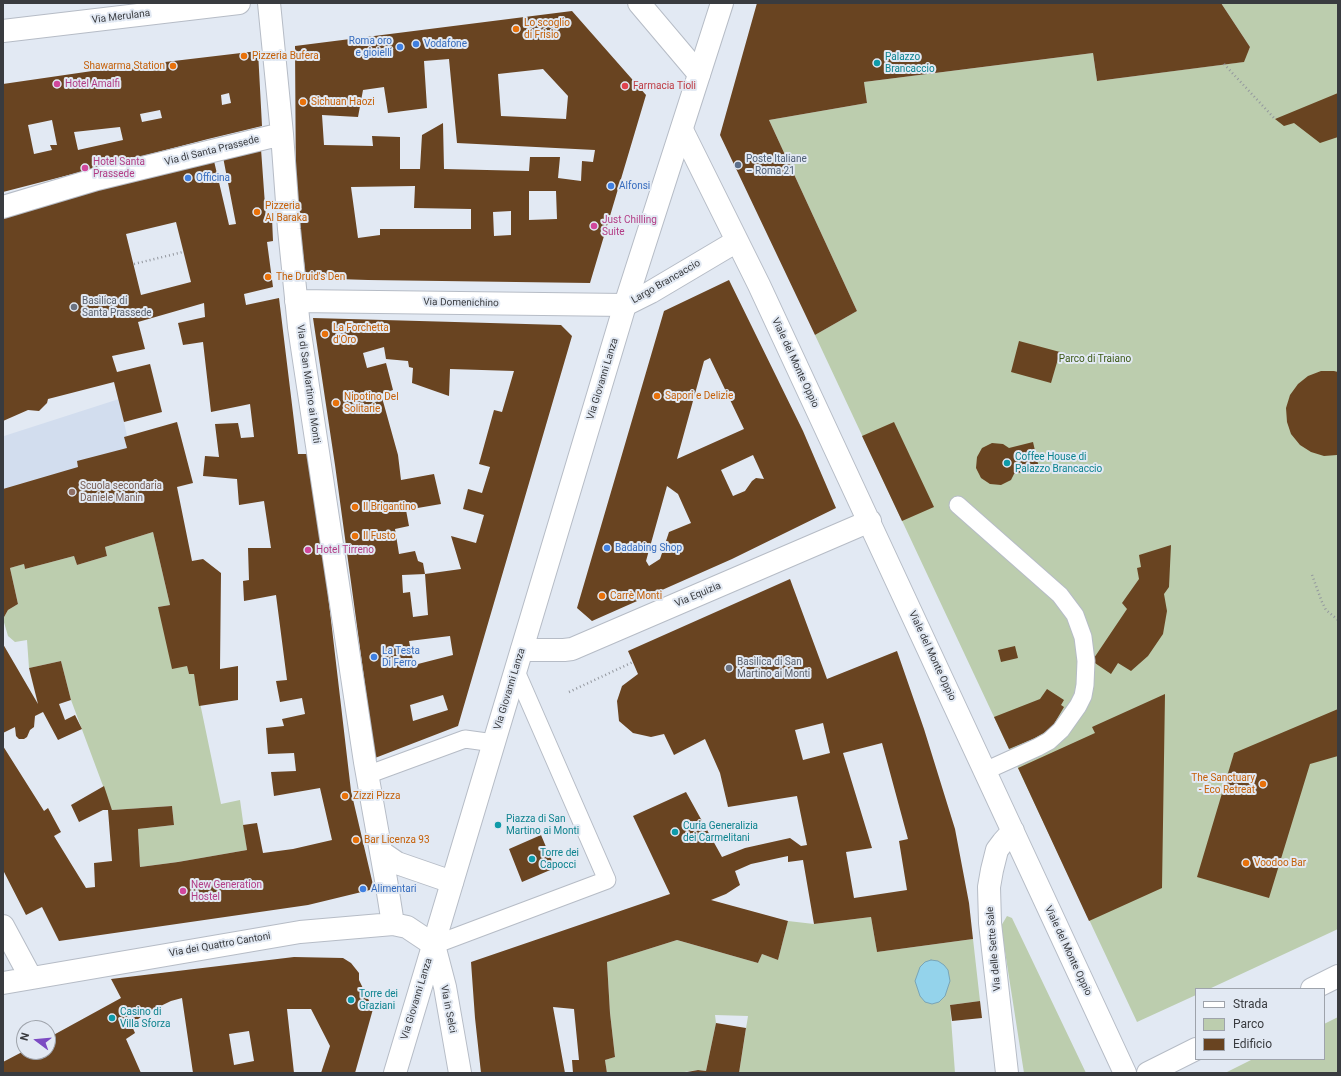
<!DOCTYPE html>
<meta charset="utf-8">
<style>
body{margin:0}
#map{position:relative;width:1341px;height:1076px;overflow:hidden;background:#e2e9f3;font-family:Roboto,sans-serif}
canvas{display:block}
.frame{position:absolute;inset:0;border:4px solid #393b3f;pointer-events:none}
.legend{position:absolute;left:1195px;top:988px;width:130px;height:72px;box-sizing:border-box;background:#e2e9f3;border:1px solid #9ea3ab;margin:0;padding:5px 7px;list-style:none;font-size:12px;color:#393b3f}
.legend li{display:flex;align-items:center;gap:8px;height:20px}
.legend b{width:20px;border:1px solid #9ea3ab}
.north{position:absolute;left:16px;top:1020px;width:40px;height:40px;box-sizing:border-box;background:#e2e9f3;border:1px solid #9ea3ab;border-radius:50%;rotate:286deg;font-size:11px;font-weight:700;line-height:16px;text-align:center;color:#393b3f}
.north::after{content:'';display:block;margin:auto;width:14px;height:18px;background:#7c4bc3;clip-path:polygon(50% 0,100% 100%,50% 72%,0 100%)}
</style>
<div id="map">
<canvas width="1341" height="1076"></canvas>
<div class="frame"></div>
<ul class="legend">
<li><b style="height:5px;background:#fff"></b>Strada</li>
<li><b style="height:11px;background:#bccdae"></b>Parco</li>
<li><b style="height:11px;background:#694421"></b>Edificio</li>
</ul>
<div class="north">N</div>
</div>
<script>
const ctx = document.querySelector('canvas').getContext('2d');
ctx.lineJoin = 'round';
function paint(path, color) { ctx.fillStyle = color; ctx.fill(path, 'evenodd'); }
const poly = rows => new Path2D(rows.map(r => 'M' + r).join(''));
function trace(path, color, width, dash) { ctx.strokeStyle = color; ctx.lineWidth = width; ctx.lineCap = dash ? 'butt' : 'round'; ctx.setLineDash(dash || []); ctx.stroke(path); }
function drawText(font, color, halo, rows, align = 'center') {
  ctx.font = font + ' Roboto,sans-serif'; ctx.lineWidth = 4; ctx.setLineDash([]); ctx.textBaseline = 'middle'; ctx.strokeStyle = halo; ctx.fillStyle = color; for (const [text, x, y, turn = 0] of rows) {
    ctx.save(); ctx.translate(x, y); ctx.rotate((+turn || 0) * Math.PI / 180); ctx.textAlign = isNaN(turn) ? turn : align; if (halo) ctx.strokeText(text, 0, 0); ctx.fillText(text, 0, 0); ctx.restore();
  }
}
paint(poly([
 [119,399,127,436,124,437,143,495,3,539,3,434,4,436]
]), '#d2ddee');
paint(poly([
 [1221,3,1338,3,1338,929,1209,989,1196,989,1196,995,1137,1022,815,335,857,311,769,120,867,103,864,82,1093,53,1097,81,1243,62,1250,47],
 [153,532,170,605,158,607,187,666,189,674,194,674,221,804,240,800,247,850,178,862,140,867,138,829,174,825,172,806,112,810,71,700,61,661,29,668,27,640,15,642,8,636,3,619,8,610,18,604,10,568,24,564,25,569,74,556,77,565,107,556,105,547],
 [1007,916,1012,918,1086,1073,1024,1073,1001,926],
 [871,917,877,952,973,939,980,1001,950,1005,955,1073,739,1073,748,1016,715,1015,716,1023,706,1071,698,1070,678,1073,607,1073,605,1060,615,1057,610,1013,607,962,677,940,758,963,762,954,778,960,788,921,814,924],
 [1338,1017,1338,1073,1225,1073,1253,1059,1324,1059,1324,1024]
]), '#bccdae');
const water = poly([
 [931,960,938,961,944,965,948,970,950,981,945,996,939,1002,932,1004,925,1002,920,996,915,981,920,967,925,962,931,960]
]);
paint(water, '#94d3eb');
trace(water, '#79a5b7', 1);
paint(poly([
 [757,3,1221,3,1250,47,1244,62,1097,81,1093,53,864,82,867,103,769,120,857,311,815,335,720,135],
 [572,11,646,95,590,283,368,280,306,278,296,196,295,46],
 [449,59,457,143,595,150,593,162,582,161,581,181,558,178,560,157,530,157,529,171,444,169,443,123,422,135,420,169,400,169,400,137,372,136,373,146,324,145,322,115,358,117,363,90,384,87,388,113,427,108,424,61],
 [543,69,568,96,566,119,501,116,498,74],
 [415,186,414,208,471,209,471,229,380,229,380,235,358,238,351,187],
 [529,191,556,191,557,219,529,220],
 [511,211,511,235,494,236,493,212],
 [258,51,262,126,208,139,3,192,3,84,106,69],
 [229,93,231,103,222,105,221,95],
 [160,110,162,118,142,122,140,114],
 [52,120,57,145,50,145,52,150,34,154,28,125],
 [120,127,123,140,78,150,74,132],
 [1338,93,1338,137,1320,143,1294,123,1284,126,1275,119],
 [261,149,266,219,272,218,273,241,267,242,273,287,244,294,246,305,279,298,298,454,307,454,327,586,351,791,374,889,308,905,59,941,42,907,26,915,3,870,3,746,44,811,48,808,61,832,54,836,86,888,95,887,94,863,112,861,108,810,103,810,79,822,71,805,104,786,112,810,172,806,174,825,138,829,140,867,178,862,247,850,243,825,257,823,263,853,293,849,332,840,320,788,274,796,271,772,296,771,294,753,268,754,266,728,284,726,282,719,305,714,302,698,280,702,276,681,287,680,276,595,244,601,243,581,249,580,248,548,271,548,264,501,239,505,237,479,203,476,205,456,219,457,215,424,238,423,241,438,254,437,250,404,211,412,203,342,183,345,178,323,205,317,204,303,138,322,145,349,112,356,117,372,150,364,162,412,124,422,114,382,48,399,47,403,39,411,28,410,3,421,3,218,15,215,31,206,32,210,98,188,214,161,229,225,236,224,223,157],
 [176,222,191,282,141,295,126,234],
 [729,280,803,431,836,508,732,559,592,621,577,608,664,311],
 [710,358,744,429,677,459,704,361],
 [753,455,764,479,756,478,752,481,745,491,733,496,721,470],
 [667,486,678,494,691,523,669,532,660,559,649,566,646,561],
 [313,318,561,325,572,336,458,726,375,758,335,465],
 [384,347,386,359,408,361,409,367,413,368,412,383,449,396,450,369,514,371,502,412,494,410,479,464,490,467,482,493,468,489,463,509,484,515,476,543,451,536,461,569,425,574,428,615,413,617,410,592,403,593,402,575,425,574,423,563,418,561,415,551,399,554,395,529,409,526,406,510,441,504,434,474,401,480,398,455,381,394,393,390,386,363,367,368,363,353],
 [450,636,453,655,414,665,409,641],
 [443,695,448,710,413,721,410,705],
 [1019,341,1060,352,1051,383,1011,372],
 [1321,371,1334,371,1338,372,1337,455,1324,456,1311,452,1300,445,1291,434,1287,422,1286,408,1290,395,1298,384,1308,376],
 [177,422,193,483,177,487,192,561,203,559,221,573,220,669,238,666,238,700,199,706,194,674,189,674,187,666,172,669,158,607,170,605,153,532,105,547,107,556,77,565,74,556,25,569,24,564,10,568,18,604,8,610,3,619,3,489,78,467,77,461,127,448,124,437],
 [894,422,934,507,902,521,862,436],
 [1033,442,1039,468,1014,474,1011,480,1001,485,990,484,981,478,976,468,977,457,982,448,992,443,1003,444,1009,448],
 [1171,545,1169,587,1164,594,1167,611,1163,634,1148,656,1131,671,1118,663,1111,674,1092,661,1127,609,1122,603,1139,579,1137,568,1141,567,1139,555],
 [790,579,827,679,897,651,924,729,955,829,969,903,973,939,877,952,871,917,814,924,803,860,788,862,788,856,751,864,735,871,740,885,726,894,711,900,788,921,778,960,762,954,758,963,677,940,607,962,610,1013,615,1057,605,1060,607,1073,573,1073,572,1060,579,1060,574,1009,553,1007,565,1073,481,1073,475,1018,471,962,670,894,633,816,686,792,722,857,745,848,790,838,801,846,807,845,797,796,728,807,720,773,705,739,674,755,664,734,651,737,633,733,619,721,617,701,622,686,638,674,628,651],
 [823,723,830,753,803,760,795,730],
 [882,743,908,839,899,841,907,890,854,898,846,852,872,848,843,753],
 [3,644,38,704,29,668,61,661,71,700,59,704,65,720,75,715,82,729,58,740,43,712,35,716,34,727,30,730,27,737,24,739,19,739,16,736,15,727,3,733],
 [1015,646,1018,658,1001,662,998,650],
 [1047,689,1064,700,1061,705,1064,707,1051,729,1033,739,1009,749,994,717,1040,699],
 [1165,694,1162,888,1089,921,1018,768,1095,733,1092,727],
 [1338,709,1338,756,1310,764,1269,898,1197,877,1234,753],
 [541,835,555,868,522,882,509,849],
 [294,957,343,958,351,963,359,973,359,980,373,1009,355,1073,321,1073,330,1046,311,1009,287,1009,294,1073,193,1073,182,998,171,1001,148,1012,131,1024,135,1033,126,1039,141,1073,3,1073,3,1062,24,1051,24,1052,48,1052,48,1038,121,998,111,979],
 [249,1031,254,1061,234,1065,229,1034],
 [980,1001,982,1018,952,1021,950,1005],
 [716,1023,746,1028,739,1073,687,1073,687,1072,698,1070,706,1071]
]), '#694421');
const lane = poly([
 [958,505,1060,595,1075,615,1083,637,1086,661,1085,685,1083,696,1078,706,1061,730,1049,741,1038,747,985,771],
 [367,775,465,739,494,743],
 [434,945,607,880,515,669]
]);
const street = poly([
 [269,3,282,134,289,229,299,327,365,762,386,880,393,924],
 [639,3,699,74],
 [682,130,759,285,1125,1073],
 [3,207,97,179,282,134],
 [296,301,625,305,651,292,737,241],
 [522,650,564,650,572,649,870,521],
 [381,852,397,863,452,882],
 [3,926,31,978],
 [3,983,300,932,393,924,407,927,434,945,445,987,460,1073],
 [1312,989,1338,976],
 [1007,1073,990,923,989,887,992,870,997,850,1003,842,1013,831],
 [1148,1073,1196,1049]
]);
const secondary = poly([
 [3,31,239,3],
 [395,1073,625,305,722,3]
]);
trace(lane, '#b6bcc6', 19);
trace(street, '#b6bcc6', 24);
trace(secondary, '#b6bcc6', 24);
trace(poly([
 [1224,64,1275,119],
 [134,264,183,252],
 [1312,575,1322,602,1326,610,1338,620],
 [569,692,633,662]
]), '#93979e', 2.5, [1, 3]);
trace(lane, '#fff', 17);
trace(street, '#fff', 22);
trace(secondary, '#fff', 22);
for (const [x, y, r, color] of [
 [516,29,4,"#e8710a"],
 [416,44,4,"#3f7fe0"],
 [400,47,4,"#3f7fe0"],
 [244,56,4,"#e8710a"],
 [877,63,4,"#0f9aa8"],
 [173,66,4,"#e8710a"],
 [57,84,4,"#d1479c"],
 [625,86,4,"#e0444e"],
 [303,102,4,"#e8710a"],
 [738,165,4,"#5c6f8a"],
 [85,168,4,"#d1479c"],
 [188,178,4,"#3f7fe0"],
 [611,186,4,"#3f7fe0"],
 [257,212,4,"#e8710a"],
 [594,226,4,"#d1479c"],
 [268,277,4,"#e8710a"],
 [74,307,4,"#6b7280"],
 [325,334,4,"#e8710a"],
 [657,396,4,"#e8710a"],
 [336,403,4,"#e8710a"],
 [1007,463,4,"#0f9aa8"],
 [72,492,4,"#8d6e63"],
 [355,507,4,"#e8710a"],
 [355,536,4,"#e8710a"],
 [607,548,4,"#3f7fe0"],
 [308,550,4,"#d1479c"],
 [602,596,4,"#e8710a"],
 [374,657,4,"#3f7fe0"],
 [729,668,4,"#6b7280"],
 [1263,784,4,"#e8710a"],
 [345,796,4,"#e8710a"],
 [498,825,4,"#0f9aa8"],
 [675,832,4,"#0f9aa8"],
 [356,840,4,"#e8710a"],
 [532,859,4,"#0f9aa8"],
 [1246,863,4,"#e8710a"],
 [363,889,4,"#3f7fe0"],
 [183,891,4,"#d1479c"],
 [351,1000,4,"#0f9aa8"],
 [112,1018,4,"#0f9aa8"]
]) { const dot = new Path2D(); dot.arc(x, y, r, 0, 2 * Math.PI); ctx.fillStyle = color; ctx.fill(dot); trace(dot, '#e2e9f3', 1.5); }
drawText('10px', '#393b3f', '#e2e9f3', [
 ["Via Merulana",121,17,-7],
 ["Via di Santa Prassede",212,151,-14],
 ["Largo Brancaccio",666,282,-30],
 ["Via Domenichino",461,303,1],
 ["Viale del Monte Oppio",795,363,65],
 ["Via Giovanni Lanza",603,379,-73],
 ["Via di San Martino ai Monti",308,384,82],
 ["Via Equizia",698,595,-23],
 ["Viale del Monte Oppio",932,656,65],
 ["Via Giovanni Lanza",510,689,-73],
 ["Via dei Quattro Cantoni",220,945,-10],
 ["Via delle Sette Sale",994,949,-95],
 ["Viale del Monte Oppio",1068,951,65],
 ["Via Giovanni Lanza",417,999,-73],
 ["Via in Selci",448,1009,79]
]);
drawText('10px', '#c56008', '#e2e9f3', [
 ["Lo scoglio",524,23],
 ["di Frisio",524,35],
 ["Pizzeria Bufera",252,56],
 ["Shawarma Station",165,66,"right"],
 ["Sichuan Haozi",311,102],
 ["Pizzeria",265,206],
 ["Al Baraka",265,218],
 ["The Druid's Den",276,277],
 ["La Forchetta",333,328],
 ["d'Oro",333,340],
 ["Sapori e Delizie",665,396],
 ["Nipotino Del",344,397],
 ["Solitarie",344,409],
 ["Il Brigantino",363,507],
 ["Il Fusto",363,536],
 ["Carrè Monti",610,596],
 ["The Sanctuary",1255,778,"right"],
 ["- Eco Retreat",1255,790,"right"],
 ["Zizzi Pizza",353,796],
 ["Bar Licenza 93",364,840],
 ["Voodoo Bar",1254,863]
], 'left');
drawText('10px', '#366cbe', '#e2e9f3', [
 ["Roma oro",392,41,"right"],
 ["e gioielli",392,53,"right"],
 ["Vodafone",424,44],
 ["Officina",196,178],
 ["Alfonsi",619,186],
 ["Badabing Shop",615,548],
 ["La Testa",382,651],
 ["Di Ferro",382,663],
 ["Alimentari",371,889]
], 'left');
drawText('10px', '#0d838f', '#e2e9f3', [
 ["Palazzo",885,57],
 ["Brancaccio",885,69],
 ["Coffee House di",1015,457],
 ["Palazzo Brancaccio",1015,469],
 ["Piazza di San",506,819],
 ["Martino ai Monti",506,831],
 ["Curia Generalizia",683,826],
 ["dei Carmelitani",683,838],
 ["Torre dei",540,853],
 ["Capocci",540,865],
 ["Torre dei",359,994],
 ["Graziani",359,1006],
 ["Casino di",120,1012],
 ["Villa Sforza",120,1024]
], 'left');
drawText('10px', '#b23c85', '#e2e9f3', [
 ["Hotel Amalfi",65,84],
 ["Hotel Santa",93,162],
 ["Prassede",93,174],
 ["Just Chilling",602,220],
 ["Suite",602,232],
 ["Hotel Tirreno",316,550],
 ["New Generation",191,885],
 ["Hostel",191,897]
], 'left');
drawText('10px', '#be3a42', '#e2e9f3', [
 ["Farmacia Tioli",633,86]
], 'left');
drawText('10px', '#4e5e75', '#e2e9f3', [
 ["Poste Italiane",746,159],
 ["– Roma 21",746,171]
], 'left');
drawText('10px', '#5b616d', '#e2e9f3', [
 ["Basilica di",82,301],
 ["Santa Prassede",82,313],
 ["Basilica di San",737,662],
 ["Martino ai Monti",737,674]
], 'left');
drawText('10px', '#3b5915', '#e2e9f3', [
 ["Parco di Traiano",1095,359]
]);
drawText('10px', '#785e54', '#e2e9f3', [
 ["Scuola secondaria",80,486],
 ["Daniele Manin",80,498]
], 'left');
</script>
